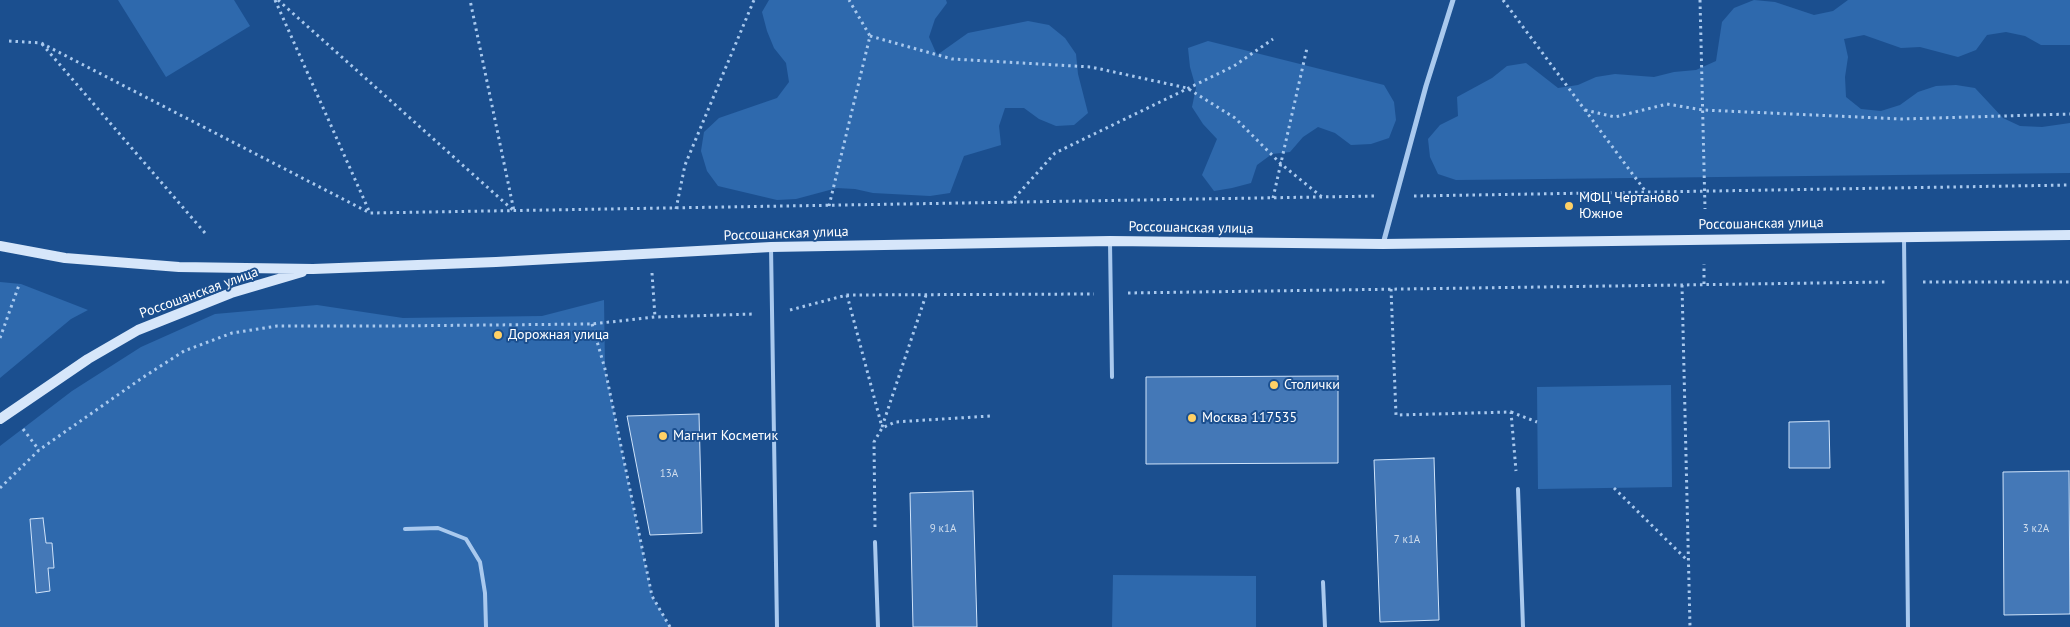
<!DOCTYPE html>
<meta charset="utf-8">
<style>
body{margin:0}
canvas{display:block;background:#1b4f8f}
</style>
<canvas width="2070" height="627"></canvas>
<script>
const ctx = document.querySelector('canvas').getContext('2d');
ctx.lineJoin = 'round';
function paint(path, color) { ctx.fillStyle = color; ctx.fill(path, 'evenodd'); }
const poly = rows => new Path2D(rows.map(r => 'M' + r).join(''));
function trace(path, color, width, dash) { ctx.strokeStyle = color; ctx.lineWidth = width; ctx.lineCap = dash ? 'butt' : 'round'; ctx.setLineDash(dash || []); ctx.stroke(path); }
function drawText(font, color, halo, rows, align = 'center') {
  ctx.font = font + ' "PT Sans",sans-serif'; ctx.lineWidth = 4; ctx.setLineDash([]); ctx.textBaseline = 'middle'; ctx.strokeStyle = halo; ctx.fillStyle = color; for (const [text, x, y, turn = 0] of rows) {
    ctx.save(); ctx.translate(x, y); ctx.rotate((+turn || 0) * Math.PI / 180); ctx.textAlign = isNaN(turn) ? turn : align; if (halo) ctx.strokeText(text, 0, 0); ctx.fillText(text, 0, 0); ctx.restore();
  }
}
paint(poly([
 [118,0,234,0,250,26,166,77],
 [769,0,946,0,947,3,935,19,929,37,937,55,968,33,1028,21,1049,25,1065,38,1076,54,1078,74,1088,113,1074,125,1056,126,1039,119,1024,108,1005,108,999,126,1001,145,964,156,950,193,930,196,873,193,855,189,837,188,796,199,777,200,718,186,707,171,701,151,704,132,719,118,777,98,789,82,786,63,774,48,767,31,762,12],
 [1754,0,1775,2,1814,15,1833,11,1848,0,2070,0,2070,45,2041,45,2025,36,2006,32,1987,35,1976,50,1958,57,1920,47,1901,48,1864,35,1844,39,1848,57,1845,77,1846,97,1861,109,1881,111,1900,105,1918,92,1936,86,1956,85,1975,88,2003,118,2020,126,2042,127,2070,123,2070,173,1456,180,1438,174,1430,157,1428,139,1440,125,1458,116,1457,97,1492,78,1507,66,1526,63,1558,88,1578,85,1596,77,1615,74,1654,77,1674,72,1696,70,1716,61,1722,22,1734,8],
 [1208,41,1384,85,1394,102,1396,120,1389,138,1371,144,1351,145,1335,133,1318,127,1303,137,1290,152,1272,154,1257,165,1251,183,1232,188,1214,191,1202,175,1217,139,1203,124,1192,107,1196,88,1190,67,1188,48],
 [0,282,21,284,88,310,71,319,0,378],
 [604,300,605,369,652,596,670,627,0,627,0,446,72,391,141,347,215,314,317,305,403,318,542,316],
 [1671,385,1672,487,1538,489,1537,387],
 [1113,575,1256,576,1256,627,1112,627]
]), '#2e69ad');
const building = poly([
 [1338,376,1338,463,1146,464,1146,377,1338,376],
 [699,414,702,533,650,535,627,416,699,414],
 [1829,421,1830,468,1789,468,1789,422,1829,421],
 [1434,458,1439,620,1380,622,1374,460,1434,458],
 [2069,471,2070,614,2004,615,2003,472,2069,471],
 [973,491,977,627,913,627,910,493,973,491],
 [43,518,46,543,52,543,54,568,48,568,50,591,36,593,30,519,43,518]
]);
paint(building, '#4478b7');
trace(building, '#cfe3fa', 1);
trace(poly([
 [275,0,370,213],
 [278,0,514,211,470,0],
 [1503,0,1646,192],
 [1700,0,1705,209],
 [870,36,952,59,1091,67,1187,88,1235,118,1281,164,1322,197],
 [9,41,41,43,370,213,1377,196],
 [42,44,205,233],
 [1585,110,1615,117,1667,104,1703,110,1902,119,2070,114],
 [1414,196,2070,185],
 [1273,198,1307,48],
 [1010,203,1055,153,1234,66,1273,39],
 [829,206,870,36,849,0],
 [676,209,685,165,754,0],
 [652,273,655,317],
 [1923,282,2070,282],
 [1704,284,1704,264],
 [1682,285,1690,627],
 [1391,289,1396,415,1511,412,1516,471],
 [1128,293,1886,282],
 [847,295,882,427],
 [790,310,847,295,1094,294],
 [592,324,605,369,652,596,670,627],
 [0,338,19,285],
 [1511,412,1537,422],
 [882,427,926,295],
 [23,429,39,450],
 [0,488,39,450,142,378,184,351,232,333,277,326,388,326,592,324,655,317,754,314],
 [1614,488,1688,561],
 [875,527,874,442,882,428,895,422,990,416]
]), '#a9c9ee', 3, [2.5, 4]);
trace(poly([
 [1904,238,1908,627],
 [1110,242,1112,377],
 [771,247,777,627],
 [1518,489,1523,627],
 [405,529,438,528,466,539,480,562,485,593,486,627],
 [875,542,878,627],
 [1323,582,1325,627]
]), '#a9c9ee', 4);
trace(poly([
 [1383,244,1426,86,1453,0]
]), '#a9c9ee', 5);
trace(poly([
 [0,246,65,258,179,267,313,269,496,262,771,247,1110,241,1383,244,2070,235],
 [0,419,88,359,138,330,231,293,302,272]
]), '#d6e6fa', 10);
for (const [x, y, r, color] of [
 [1569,206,5,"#ffd166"],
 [498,335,5,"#ffd166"],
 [1274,385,5,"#ffd166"],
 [1192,418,5,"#ffd166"],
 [663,436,5,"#ffd166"]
]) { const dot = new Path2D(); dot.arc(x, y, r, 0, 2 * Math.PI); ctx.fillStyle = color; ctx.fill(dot); trace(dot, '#1b4f8f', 2); }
drawText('11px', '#d0dded', null, [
 ["13А",669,474],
 ["9 к1А",943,529],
 ["3 к2А",2036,529],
 ["7 к1А",1407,540]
]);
drawText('14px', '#fff', '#1b4f8f', [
 ["МФЦ Чертаново",1579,198],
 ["Южное",1579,214],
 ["Дорожная улица",508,335],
 ["Столички",1284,385],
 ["Москва 117535",1202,418],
 ["Магнит Косметик",673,436]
], 'left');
drawText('14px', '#fff', '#1b4f8f', [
 ["Россошанская улица",1761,224,-1],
 ["Россошанская улица",1191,228,1],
 ["Россошанская улица",786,234,-2],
 ["Россошанская улица",199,293,-20]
]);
</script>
